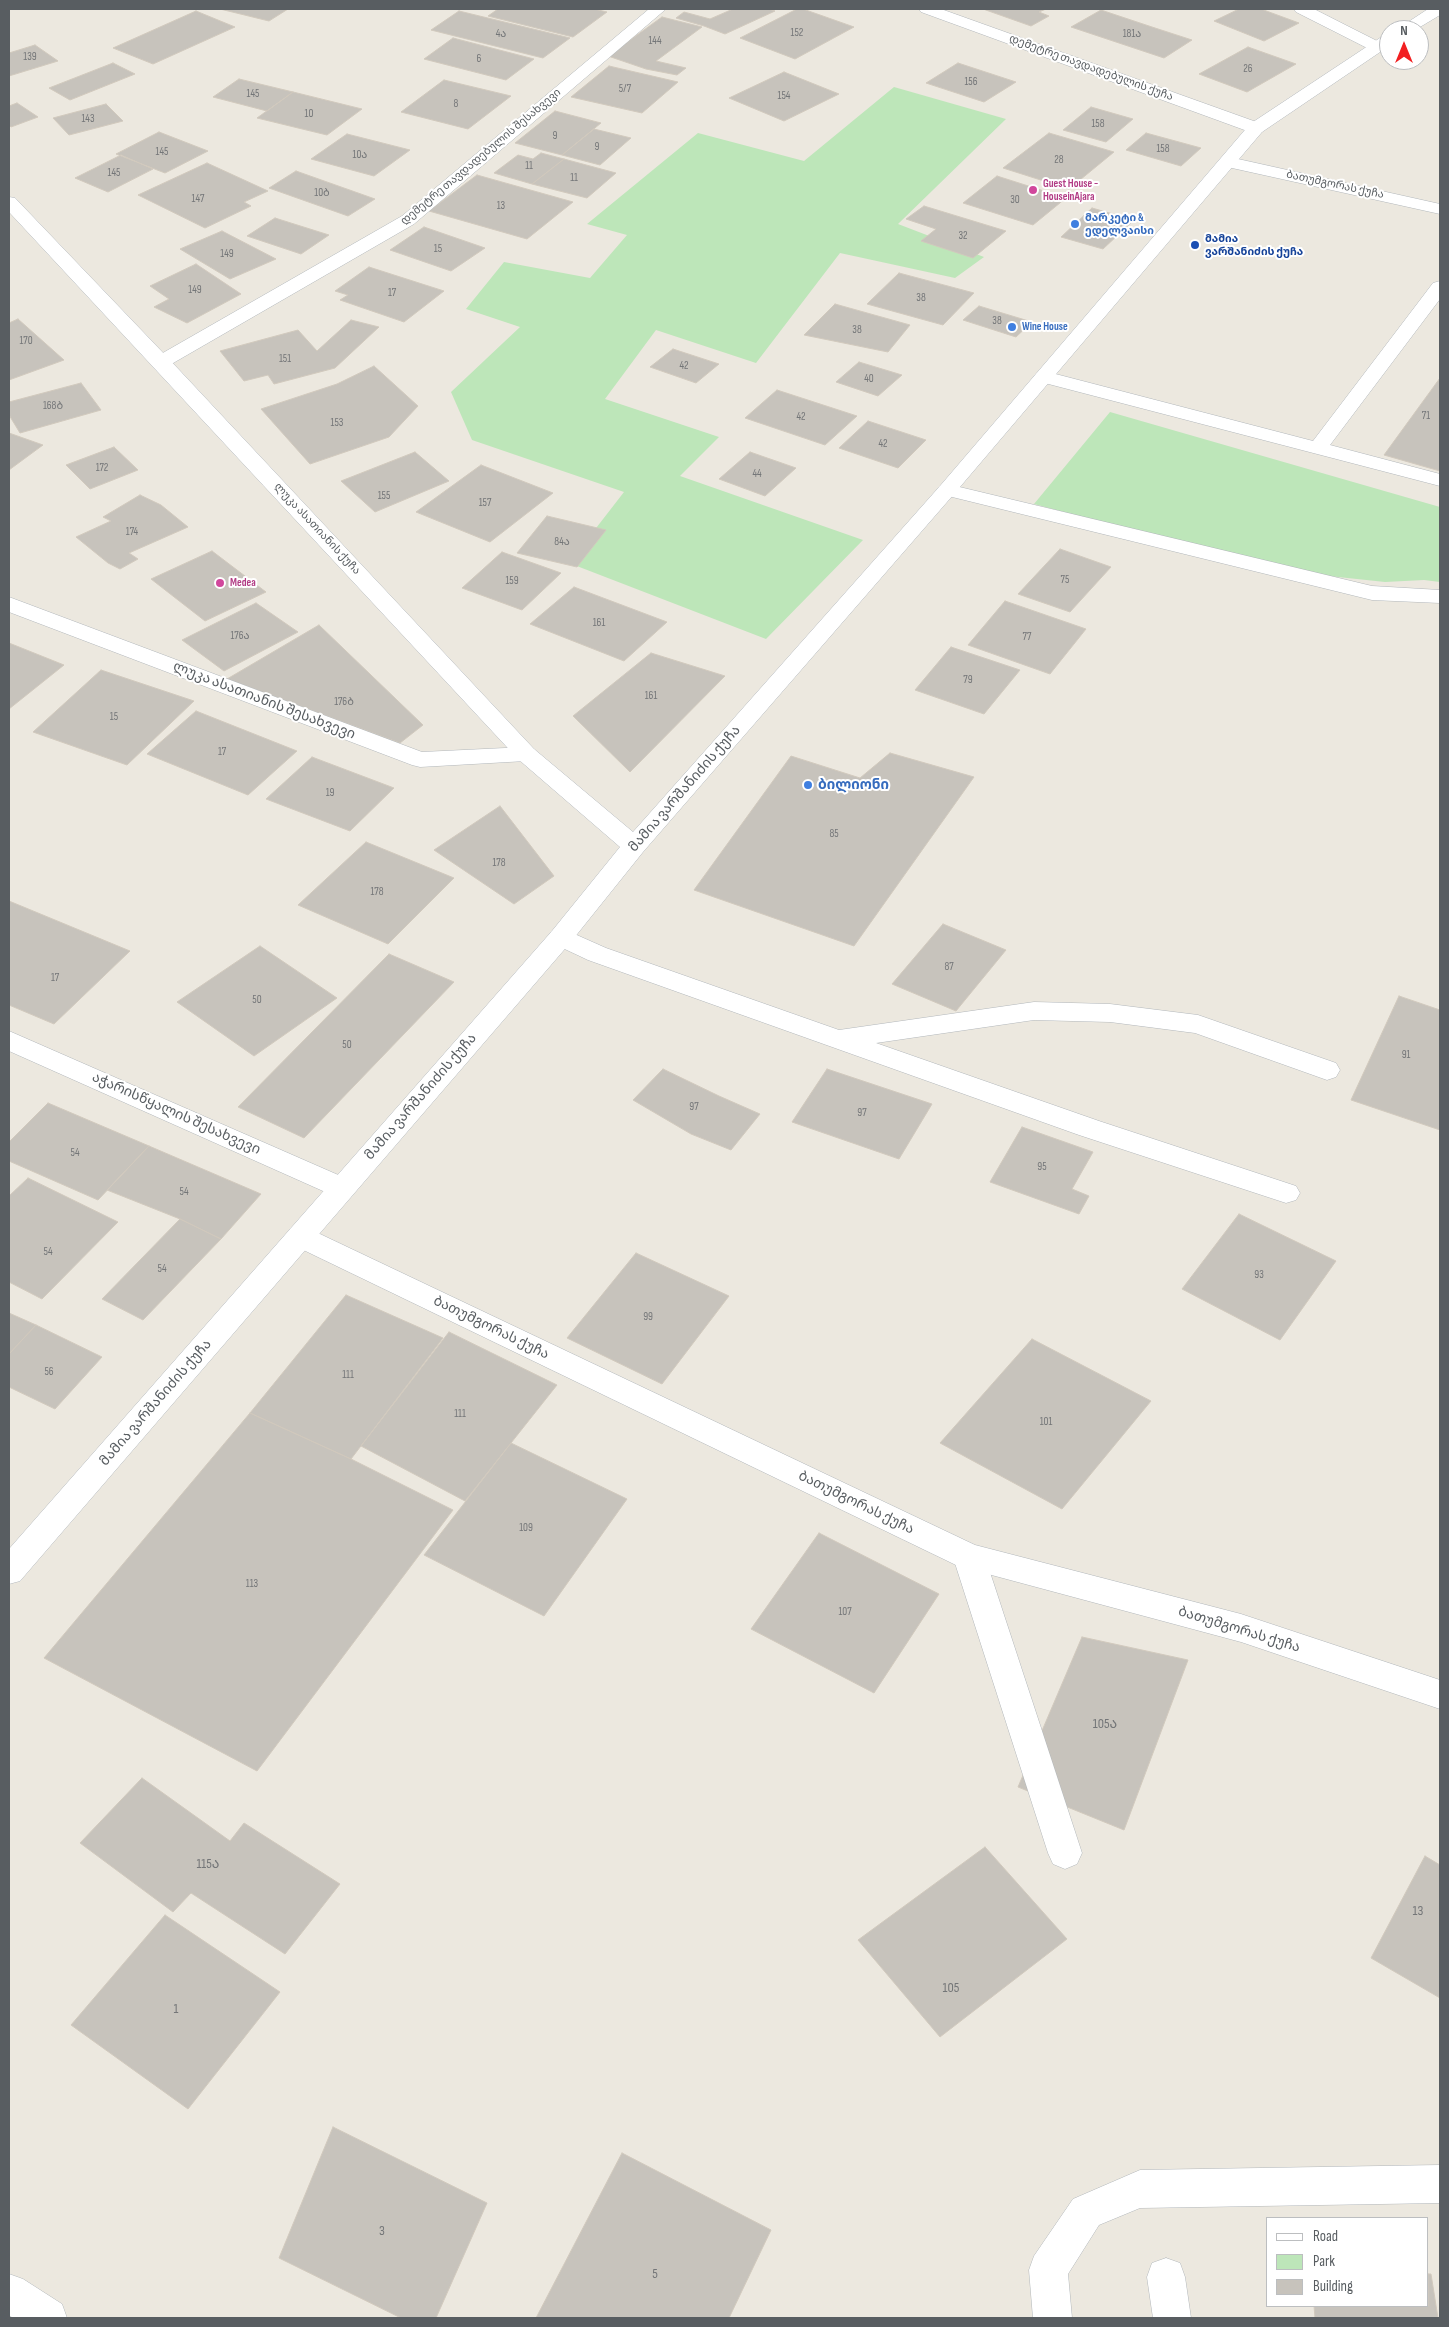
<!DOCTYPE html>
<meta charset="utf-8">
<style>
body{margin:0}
#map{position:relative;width:1449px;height:2327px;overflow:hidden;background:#ece8df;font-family:"Sofia Sans Condensed",sans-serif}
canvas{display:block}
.frame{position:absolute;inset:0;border:10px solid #585d61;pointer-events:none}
.legend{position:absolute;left:1266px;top:2217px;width:162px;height:90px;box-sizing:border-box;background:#fff;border:1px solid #bcbec0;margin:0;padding:6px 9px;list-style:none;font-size:15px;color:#585d61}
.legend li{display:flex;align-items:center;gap:10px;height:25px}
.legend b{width:25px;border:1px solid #bcbec0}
.north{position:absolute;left:1379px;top:20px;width:50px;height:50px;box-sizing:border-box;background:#fff;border:1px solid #bcbec0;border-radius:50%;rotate:0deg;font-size:14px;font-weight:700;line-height:20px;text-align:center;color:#585d61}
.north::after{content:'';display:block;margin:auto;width:18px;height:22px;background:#f21f21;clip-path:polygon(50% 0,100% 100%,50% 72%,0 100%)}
</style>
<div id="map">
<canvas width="1449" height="2327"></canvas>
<div class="frame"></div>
<ul class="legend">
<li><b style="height:6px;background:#fff"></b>Road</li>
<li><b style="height:14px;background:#bde6b9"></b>Park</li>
<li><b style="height:14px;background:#c7c3bc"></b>Building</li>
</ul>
<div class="north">N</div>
</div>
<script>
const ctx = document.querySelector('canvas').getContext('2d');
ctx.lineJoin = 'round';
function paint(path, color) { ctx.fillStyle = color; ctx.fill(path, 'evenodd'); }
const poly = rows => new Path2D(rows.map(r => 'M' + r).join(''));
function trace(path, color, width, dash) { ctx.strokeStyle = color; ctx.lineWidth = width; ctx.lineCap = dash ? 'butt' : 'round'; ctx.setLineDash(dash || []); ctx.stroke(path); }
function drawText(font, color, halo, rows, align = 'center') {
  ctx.font = font + ' "Sofia Sans Condensed","Noto Sans Georgian",sans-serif'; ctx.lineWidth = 4; ctx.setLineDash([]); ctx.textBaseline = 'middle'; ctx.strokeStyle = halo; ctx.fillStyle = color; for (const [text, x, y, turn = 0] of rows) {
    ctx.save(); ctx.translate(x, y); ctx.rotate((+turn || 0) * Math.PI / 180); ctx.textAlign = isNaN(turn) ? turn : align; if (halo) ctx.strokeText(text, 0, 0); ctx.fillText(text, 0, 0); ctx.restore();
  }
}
paint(poly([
 [894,87,1006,119,898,224,984,257,955,278,840,253,756,363,656,330,605,399,719,437,680,476,863,540,766,639,569,563,624,492,472,440,451,392,520,327,466,309,504,262,590,278,627,235,587,224,698,133,804,161],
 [1110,412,1440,507,1440,582,1424,580,1385,582,1282,571,1034,504]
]), '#bde6b9');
const building = poly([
 [220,9,288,9,269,21,220,9],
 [498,9,594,9,607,12,573,37,488,16,498,9],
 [733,9,768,9,775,11,725,34,704,26,676,18,684,12,710,19,733,9],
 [797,9,803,9,854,27,795,59,740,38,797,9],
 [983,9,1046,9,1039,12,1049,16,1031,26,983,9],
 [1239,9,1261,9,1299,23,1264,41,1214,21,1239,9],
 [1101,10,1152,27,1192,40,1164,58,1071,27,1101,10],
 [196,11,235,27,153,64,113,48,196,11],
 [459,11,570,38,543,58,431,30,459,11],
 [662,17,702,27,656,61,686,68,677,75,646,69,608,56,662,17],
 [453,38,534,59,506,80,424,59,453,38],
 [35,45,58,61,9,76,9,53,35,45],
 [1248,47,1296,64,1247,92,1199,74,1248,47],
 [113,63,135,74,70,100,49,88,113,63],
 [958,63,1016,82,984,102,926,83,958,63],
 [609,66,678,82,642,113,571,97,609,66],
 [784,72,839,94,784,121,729,98,784,72],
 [239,79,293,92,267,111,213,97,239,79],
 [444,80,511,96,468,129,401,112,444,80],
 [293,92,362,109,327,135,257,118,293,92],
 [17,103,38,117,11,127,9,125,9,106,17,103],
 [106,104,123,121,69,135,53,118,106,104],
 [1091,107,1133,119,1106,142,1063,130,1091,107],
 [555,111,601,123,562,155,515,143,555,111],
 [594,129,631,138,600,165,562,155,594,129],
 [159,132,208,151,165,173,116,154,159,132],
 [1049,133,1114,152,1069,189,1003,168,1049,133],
 [1146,133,1201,148,1181,166,1126,150,1146,133],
 [347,134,410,150,374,176,311,159,347,134],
 [541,153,564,159,532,184,494,173,518,155,533,159,541,153],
 [121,155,153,169,108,192,75,178,121,155],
 [564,159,616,173,587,198,532,184,564,159],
 [207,163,268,191,244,202,251,206,205,228,138,195,207,163],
 [296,171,375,199,348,216,269,188,296,171],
 [477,175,573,202,527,239,429,211,477,175],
 [997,176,1066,198,1033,225,963,203,997,176],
 [924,206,1006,231,973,258,921,241,936,229,906,219,924,206],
 [1092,208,1134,220,1103,249,1061,237,1092,208],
 [275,218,329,235,301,254,247,236,275,218],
 [424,227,485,248,451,271,390,250,424,227],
 [222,231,276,259,230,279,180,249,222,231],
 [196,264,241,294,187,323,154,307,169,299,150,286,196,264],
 [369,267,444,291,404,322,340,300,348,295,335,291,369,267],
 [899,273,974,293,943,325,867,304,899,273],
 [835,304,910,325,888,352,804,335,835,304],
 [979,306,1032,322,1016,337,963,320,979,306],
 [18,319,64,360,9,380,9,323,18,319],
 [351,320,379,327,335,368,274,384,268,375,244,381,220,351,298,330,317,351,351,320],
 [673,349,719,364,696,383,650,367,673,349],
 [859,362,902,375,878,396,836,382,859,362],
 [374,366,418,406,389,437,310,464,261,409,337,384,374,366],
 [1440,378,1440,471,1384,455,1440,378],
 [81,383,101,410,20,433,9,415,9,402,81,383],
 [777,390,857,416,825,445,745,418,777,390],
 [868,421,926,440,898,468,839,448,868,421],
 [9,433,43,445,9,470,9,433],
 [114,447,138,470,90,489,66,465,114,447],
 [415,452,449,481,375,512,341,481,415,452],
 [750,452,796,468,765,496,719,479,750,452],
 [481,465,553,493,490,542,416,512,481,465],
 [140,495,161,505,188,527,129,553,138,559,120,569,108,563,76,537,111,521,103,517,140,495],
 [547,516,606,530,577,567,517,553,547,516],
 [1060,549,1111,567,1070,612,1018,594,1060,549],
 [212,551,266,592,205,621,151,579,212,551],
 [502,552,561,573,522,610,462,588,502,552],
 [574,587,667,622,624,661,530,624,574,587],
 [1005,601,1086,629,1050,674,968,645,1005,601],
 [256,603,298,632,224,671,182,640,256,603],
 [319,625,423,725,400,743,227,679,319,625],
 [9,643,64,665,9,709,9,643],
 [951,647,1020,670,984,714,915,690,951,647],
 [651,653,725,676,630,772,573,716,651,653],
 [101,670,194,701,127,765,33,732,101,670],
 [196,711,297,751,248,795,147,754,196,711],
 [890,753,974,777,854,946,694,890,791,756,860,778,890,753],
 [312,757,394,788,350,831,266,799,312,757],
 [500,806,554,876,514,904,434,850,500,806],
 [366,842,454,878,388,944,298,905,366,842],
 [9,901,130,951,54,1024,9,1005,9,901],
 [943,924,1006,950,956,1011,892,984,943,924],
 [260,946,337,998,254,1056,177,1002,260,946],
 [389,954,454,982,304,1138,238,1107,389,954],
 [1399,996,1440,1010,1440,1130,1351,1100,1399,996],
 [663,1069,719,1096,760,1114,731,1150,691,1134,633,1100,663,1069],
 [827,1069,932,1104,899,1159,792,1122,827,1069],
 [48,1103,149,1146,98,1200,9,1161,9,1142,48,1103],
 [1022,1127,1093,1152,1072,1189,1089,1196,1079,1214,990,1182,1022,1127],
 [149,1146,261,1194,221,1239,180,1219,107,1190,149,1146],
 [28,1178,118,1222,42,1299,9,1282,9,1196,28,1178],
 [1239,1214,1336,1261,1280,1340,1182,1289,1239,1214],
 [180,1219,221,1239,143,1320,102,1299,180,1219],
 [636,1253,729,1296,662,1384,567,1338,636,1253],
 [346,1295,443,1338,351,1459,250,1413,346,1295],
 [9,1313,36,1325,9,1354,9,1313],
 [36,1325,102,1357,55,1409,9,1387,9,1354,36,1325],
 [449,1332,557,1385,465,1501,361,1446,449,1332],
 [1032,1339,1151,1401,1062,1509,940,1443,1032,1339],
 [250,1413,351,1459,453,1510,257,1771,44,1658,250,1413],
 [511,1443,627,1499,544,1616,424,1555,511,1443],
 [819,1533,939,1594,874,1693,751,1629,819,1533],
 [1082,1637,1188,1660,1124,1830,1018,1787,1082,1637],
 [142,1778,230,1841,244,1823,340,1884,285,1954,191,1893,173,1912,80,1843,142,1778],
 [985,1847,1067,1939,940,2037,858,1940,985,1847],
 [1425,1856,1440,1865,1440,1998,1371,1958,1425,1856],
 [165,1915,280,1992,188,2109,71,2025,165,1915],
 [333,2127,487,2203,436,2318,401,2318,279,2258,333,2127],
 [622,2153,771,2230,729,2318,536,2318,622,2153],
 [1428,2274,1431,2274,1438,2318,1315,2318,1314,2306,1428,2306,1428,2274]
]);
paint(building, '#c7c3bc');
trace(building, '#d1c9bd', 1);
const lane = poly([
 [1440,281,1440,299,1330,445,1440,474,1440,486,1037,381,1034,377,1037,373,1044,371,1313,441,1433,283,1440,281],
 [947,484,1372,586,1440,590,1440,603,1372,600,940,494,937,490,940,486,947,484],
 [561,928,606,948,839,1030,1034,1002,1110,1004,1198,1015,1336,1063,1340,1070,1336,1077,1327,1080,1195,1033,1110,1022,1034,1020,876,1043,1099,1121,1296,1186,1300,1193,1296,1200,1286,1203,1079,1135,588,960,552,943,548,937,552,931,561,928],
 [969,1544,980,1548,985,1557,1082,1853,1077,1864,1065,1869,1053,1864,1048,1853,953,1557,958,1548,969,1544],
 [1440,2165,1440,2203,1140,2208,1099,2225,1068,2274,1072,2318,1033,2318,1029,2270,1034,2256,1073,2199,1140,2170,1440,2165],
 [1166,2258,1180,2263,1185,2277,1191,2318,1153,2318,1147,2277,1152,2263,1166,2258]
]);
const street = poly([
 [649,9,666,9,414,224,168,366,154,366,151,362,154,358,402,216,649,9],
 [919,9,941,9,1262,124,1265,128,1262,132,1250,132,921,12,919,9],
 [1294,9,1314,9,1383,44,1385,47,1383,50,1371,50,1296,12,1294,9],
 [1229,157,1440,204,1440,214,1223,166,1220,162,1223,158,1229,157],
 [9,597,422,752,526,747,534,749,538,754,534,759,526,761,420,767,412,765,9,612,9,597],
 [9,1031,352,1181,356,1188,352,1195,342,1198,332,1195,9,1051,9,1031],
 [301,1225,975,1545,1241,1614,1440,1680,1440,1709,1241,1642,958,1566,291,1244,287,1236,291,1228,301,1225],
 [9,2274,23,2279,62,2304,67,2318,13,2318,9,2315,9,2274]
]);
const secondary = poly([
 [1428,9,1440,9,1440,15,1415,30,1396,30,1428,9],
 [1389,34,1389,46,1262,132,954,494,643,852,570,943,20,1581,9,1584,9,1549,552,931,620,847,518,759,9,212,9,197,15,198,168,358,534,749,633,832,940,486,1250,124,1383,36,1389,34]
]);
trace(lane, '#b2b7bb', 1);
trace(street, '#b2b7bb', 1);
trace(secondary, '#b3b8bd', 1);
paint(lane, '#fff');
paint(street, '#fff');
paint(secondary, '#fff');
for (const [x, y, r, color] of [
 [1033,190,5,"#d1479c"],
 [1075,224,5,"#3f7fe0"],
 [1195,245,5,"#1a4fb4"],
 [1012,327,5,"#3f7fe0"],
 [220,583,5,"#d1479c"],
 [808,785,5,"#3f7fe0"]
]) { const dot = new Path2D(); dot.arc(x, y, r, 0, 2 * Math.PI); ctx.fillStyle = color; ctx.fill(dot); trace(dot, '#fff', 2); }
drawText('11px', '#747678', null, [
 ["152",797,33],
 ["4ა",501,34],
 ["181ა",1132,34],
 ["144",655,41],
 ["139",30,57],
 ["6",479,59],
 ["26",1248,69],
 ["156",971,82],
 ["5/7",625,89],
 ["145",253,94],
 ["154",784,96],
 ["8",456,104],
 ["10",309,114],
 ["143",88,119],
 ["158",1098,124],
 ["9",555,136],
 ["9",597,147],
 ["158",1163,149],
 ["145",162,152],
 ["10ა",360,155],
 ["28",1059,160],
 ["11",529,166],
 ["145",114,173],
 ["11",574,178],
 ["10ბ",322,193],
 ["147",198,199],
 ["30",1015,200],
 ["13",501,206],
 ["32",963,236],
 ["15",438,249],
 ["149",227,254],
 ["149",195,290],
 ["17",392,293],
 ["38",921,298],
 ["38",997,321],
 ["38",857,330],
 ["170",26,341],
 ["151",285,359],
 ["42",684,366],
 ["40",869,379],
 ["168ბ",53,406],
 ["71",1426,416],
 ["42",801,417],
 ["153",337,423],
 ["42",883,444],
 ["172",102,468],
 ["44",757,474],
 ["155",384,496],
 ["157",485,503],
 ["174",132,532],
 ["84ა",562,542],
 ["75",1065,580],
 ["159",512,581],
 ["161",599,623],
 ["176ა",240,636],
 ["77",1027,637],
 ["79",968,680],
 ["161",651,696],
 ["176ბ",344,702],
 ["15",114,717],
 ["17",222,752],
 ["19",330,793],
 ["85",834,834],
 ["178",499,863],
 ["178",377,892],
 ["87",949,967],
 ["17",55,978],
 ["50",257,1000],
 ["50",347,1045],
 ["91",1406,1055],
 ["97",694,1107],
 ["97",862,1113],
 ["54",75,1153],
 ["95",1042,1167],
 ["54",184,1192],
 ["54",48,1252],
 ["54",162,1269],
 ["93",1259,1275],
 ["99",648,1317],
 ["56",49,1372],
 ["111",348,1375],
 ["111",460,1414],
 ["101",1046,1422],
 ["109",526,1528],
 ["113",252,1584],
 ["107",845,1612]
]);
drawText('11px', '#585d61', '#fff', [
 ["დემეტრე თავდადებულის ქუჩა",1091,68,20],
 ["დემეტრე თავდადებულის შესახვევი",481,157,-40],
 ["ბათუმგორას ქუჩა",1335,185,12],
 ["ლუკა ასათიანის ქუჩა",317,529,47]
]);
drawText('bold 11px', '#b23c85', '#fff', [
 ["Guest House -",1043,184],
 ["HouseinAjara",1043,197],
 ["Medea",230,583]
], 'left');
drawText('bold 11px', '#366cbe', '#fff', [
 ["მარკეტი &",1085,218],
 ["ედელვაისი",1085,231],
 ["Wine House",1022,327]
], 'left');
drawText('bold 11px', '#164399', '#fff', [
 ["მამია",1205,239],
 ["ვარშანიძის ქუჩა",1205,252]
], 'left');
drawText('14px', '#585d61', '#fff', [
 ["ლუკა ასათიანის შესახვევი",264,701,21],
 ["მამია ვარშანიძის ქუჩა",685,789,-49],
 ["მამია ვარშანიძის ქუჩა",421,1097,-49],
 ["აჭარისწყალის შესახვევი",176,1114,24],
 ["ბათუმგორას ქუჩა",491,1328,26],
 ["მამია ვარშანიძის ქუჩა",156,1403,-49],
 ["ბათუმგორას ქუჩა",856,1503,26],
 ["ბათუმგორას ქუჩა",1239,1630,17]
]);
drawText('bold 14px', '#366cbe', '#fff', [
 ["ბილიონი",818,785]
], 'left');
drawText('14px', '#747678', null, [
 ["105ა",1105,1724],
 ["115ა",208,1864],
 ["13",1418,1911],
 ["105",951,1988],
 ["1",176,2009],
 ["3",382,2231],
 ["5",655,2274]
]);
</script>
